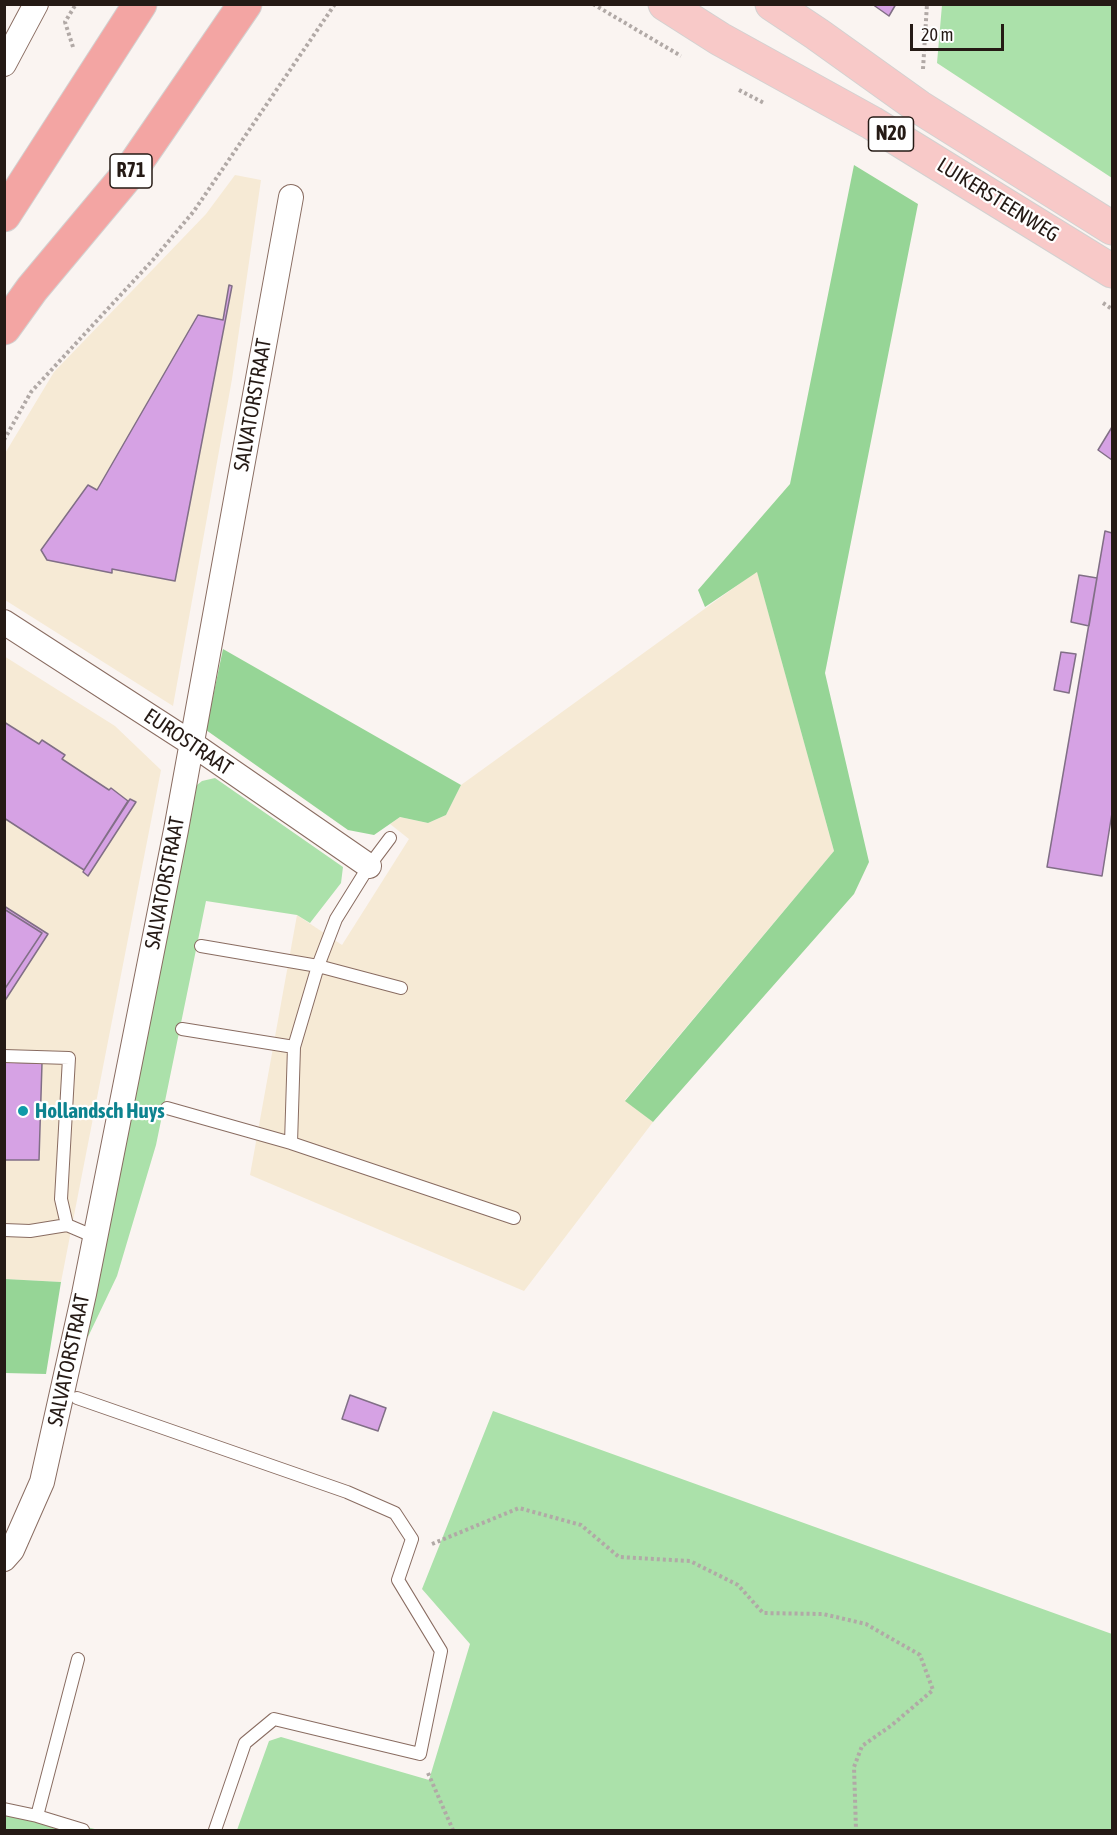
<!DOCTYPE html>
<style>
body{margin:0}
#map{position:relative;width:1117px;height:1835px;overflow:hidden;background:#faf4f1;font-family:"Asap Condensed",sans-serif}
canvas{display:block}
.frame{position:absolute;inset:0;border:6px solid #251a15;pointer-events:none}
.scale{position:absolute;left:910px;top:24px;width:94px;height:27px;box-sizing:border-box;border:3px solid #251a15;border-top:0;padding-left:8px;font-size:18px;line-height:21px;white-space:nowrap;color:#251a15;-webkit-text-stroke:4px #fff;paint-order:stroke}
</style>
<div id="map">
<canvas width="1117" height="1835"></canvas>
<div class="frame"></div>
<div class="scale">20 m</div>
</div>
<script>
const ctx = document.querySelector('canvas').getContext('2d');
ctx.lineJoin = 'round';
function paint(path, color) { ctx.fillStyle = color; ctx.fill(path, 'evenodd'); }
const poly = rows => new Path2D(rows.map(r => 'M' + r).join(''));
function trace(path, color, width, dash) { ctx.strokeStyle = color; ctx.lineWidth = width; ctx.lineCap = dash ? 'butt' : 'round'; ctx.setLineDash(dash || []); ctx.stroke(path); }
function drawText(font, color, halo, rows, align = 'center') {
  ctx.font = font + ' "Asap Condensed",sans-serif'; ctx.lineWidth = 4.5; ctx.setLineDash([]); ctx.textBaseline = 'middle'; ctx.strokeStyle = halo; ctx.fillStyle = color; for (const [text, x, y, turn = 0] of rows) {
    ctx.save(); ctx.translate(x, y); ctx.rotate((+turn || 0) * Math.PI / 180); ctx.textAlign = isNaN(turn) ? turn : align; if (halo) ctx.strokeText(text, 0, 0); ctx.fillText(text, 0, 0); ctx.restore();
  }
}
paint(poly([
 [235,175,261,180,232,379,173,706,5,600,4,455,54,372,206,214],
 [757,571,834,851,625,1100,653,1122,524,1291,250,1175,297,915,342,945,409,839,390,824,400,817,428,823,446,815,461,785],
 [4,656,115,726,161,770,61,1282,5,1279]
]), '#f6ead5');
paint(poly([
 [942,5,1112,5,1112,178,937,63],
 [215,778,343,867,341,883,310,923,297,915,206,901,156,1145,117,1276,87,1339,192,789,202,781],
 [493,1411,1112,1634,1112,1830,237,1830,269,1741,281,1737,429,1780,470,1644,422,1589],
 [5,1808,99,1830,5,1830]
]), '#abe1aa');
paint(poly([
 [854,165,918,204,825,673,869,862,854,894,653,1122,625,1101,834,851,757,572,705,607,698,590,790,484],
 [223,649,461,785,446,815,428,823,400,817,374,835,348,830,206,730],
 [5,1279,61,1282,46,1374,5,1373]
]), '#96d596');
const building = poly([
 [872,4,896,4,889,16,872,4],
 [229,285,232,286,175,581,112,569,112,573,47,560,41,550,88,485,97,490,198,315,223,320,229,285],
 [1112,427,1112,460,1098,450,1112,427],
 [1105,531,1112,533,1112,813,1102,876,1047,867,1105,531],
 [1079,575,1097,578,1089,626,1071,622,1079,575],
 [1061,652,1076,654,1069,693,1054,690,1061,652],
 [4,722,39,744,42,740,65,755,62,759,109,790,111,788,128,801,84,870,4,818,4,722],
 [130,799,136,802,88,876,83,872,84,870,130,799],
 [4,906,48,934,4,1002,4,990,42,933,4,909,4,906],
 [4,909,42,933,4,990,4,909],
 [4,1062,42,1063,39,1160,5,1160,5,1194,4,1062],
 [350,1395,386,1408,378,1431,342,1419,350,1395]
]);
paint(building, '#d6a2e4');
trace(building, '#816f86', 1.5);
const lane = poly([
 [201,946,318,966,401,988],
 [182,1029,294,1047],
 [4,1056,69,1058,61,1199,67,1225,95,1237],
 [167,1108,291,1143,514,1218],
 [291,1143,294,1047,318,966,336,919,369,866,390,838],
 [4,1230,30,1231,67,1225],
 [77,1398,347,1492,395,1513,412,1539,398,1580,441,1651,420,1754,274,1719,245,1743,215,1830],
 [4,1809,37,1816,83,1830],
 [37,1816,78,1659]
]);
const street = poly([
 [4,64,36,4],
 [4,622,191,743,369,866],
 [4,1559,12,1550,42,1482,84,1294,176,830,291,197]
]);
const primary = poly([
 [665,4,720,39,872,123,1112,271],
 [772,4,817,34,919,107,1112,228]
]);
const highway = poly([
 [4,215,140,4],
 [4,328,32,289,129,173,245,4]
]);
trace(lane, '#896c61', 14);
trace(street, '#896c61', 26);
trace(primary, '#d3d1d0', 35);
trace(highway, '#d3d1d0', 35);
trace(poly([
 [593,4,681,56],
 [73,47,65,22,76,4],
 [923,69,927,4],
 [739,90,764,103],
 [1103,303,1112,309],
 [4,440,31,392,152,261,194,211,335,4],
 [432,1544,519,1508,581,1525,619,1557,690,1561,738,1585,763,1613,823,1614,866,1624,920,1655,933,1690,892,1725,862,1746,854,1767,856,1830],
 [428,1773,453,1830]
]), '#b1a9a6', 4, [3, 3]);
trace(lane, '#fff', 12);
trace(street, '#fff', 24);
trace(primary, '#f8c9c8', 33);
trace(highway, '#f3a5a3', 33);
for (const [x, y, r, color] of [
 [23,1111,6,"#0f9aa8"]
]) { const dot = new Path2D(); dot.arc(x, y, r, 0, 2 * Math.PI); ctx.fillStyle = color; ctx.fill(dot); trace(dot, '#fff', 2); }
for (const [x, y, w] of [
 [891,134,45],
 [131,171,42]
]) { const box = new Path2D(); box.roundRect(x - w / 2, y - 17, w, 34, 4.5); ctx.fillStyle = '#fff'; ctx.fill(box); trace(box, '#251a15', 1.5); }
drawText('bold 20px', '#251a15', null, [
 ["N20",891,134],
 ["R71",131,171]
]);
drawText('21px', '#251a15', '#fff', [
 ["LUIKERSTEENWEG",998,200,32],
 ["SALVATORSTRAAT",253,405,-80],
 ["EUROSTRAAT",188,742,34],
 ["SALVATORSTRAAT",165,883,-79],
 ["SALVATORSTRAAT",69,1360,-78]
]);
drawText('bold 21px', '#0d838f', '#fff', [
 ["Hollandsch Huys",35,1111]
], 'left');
</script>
